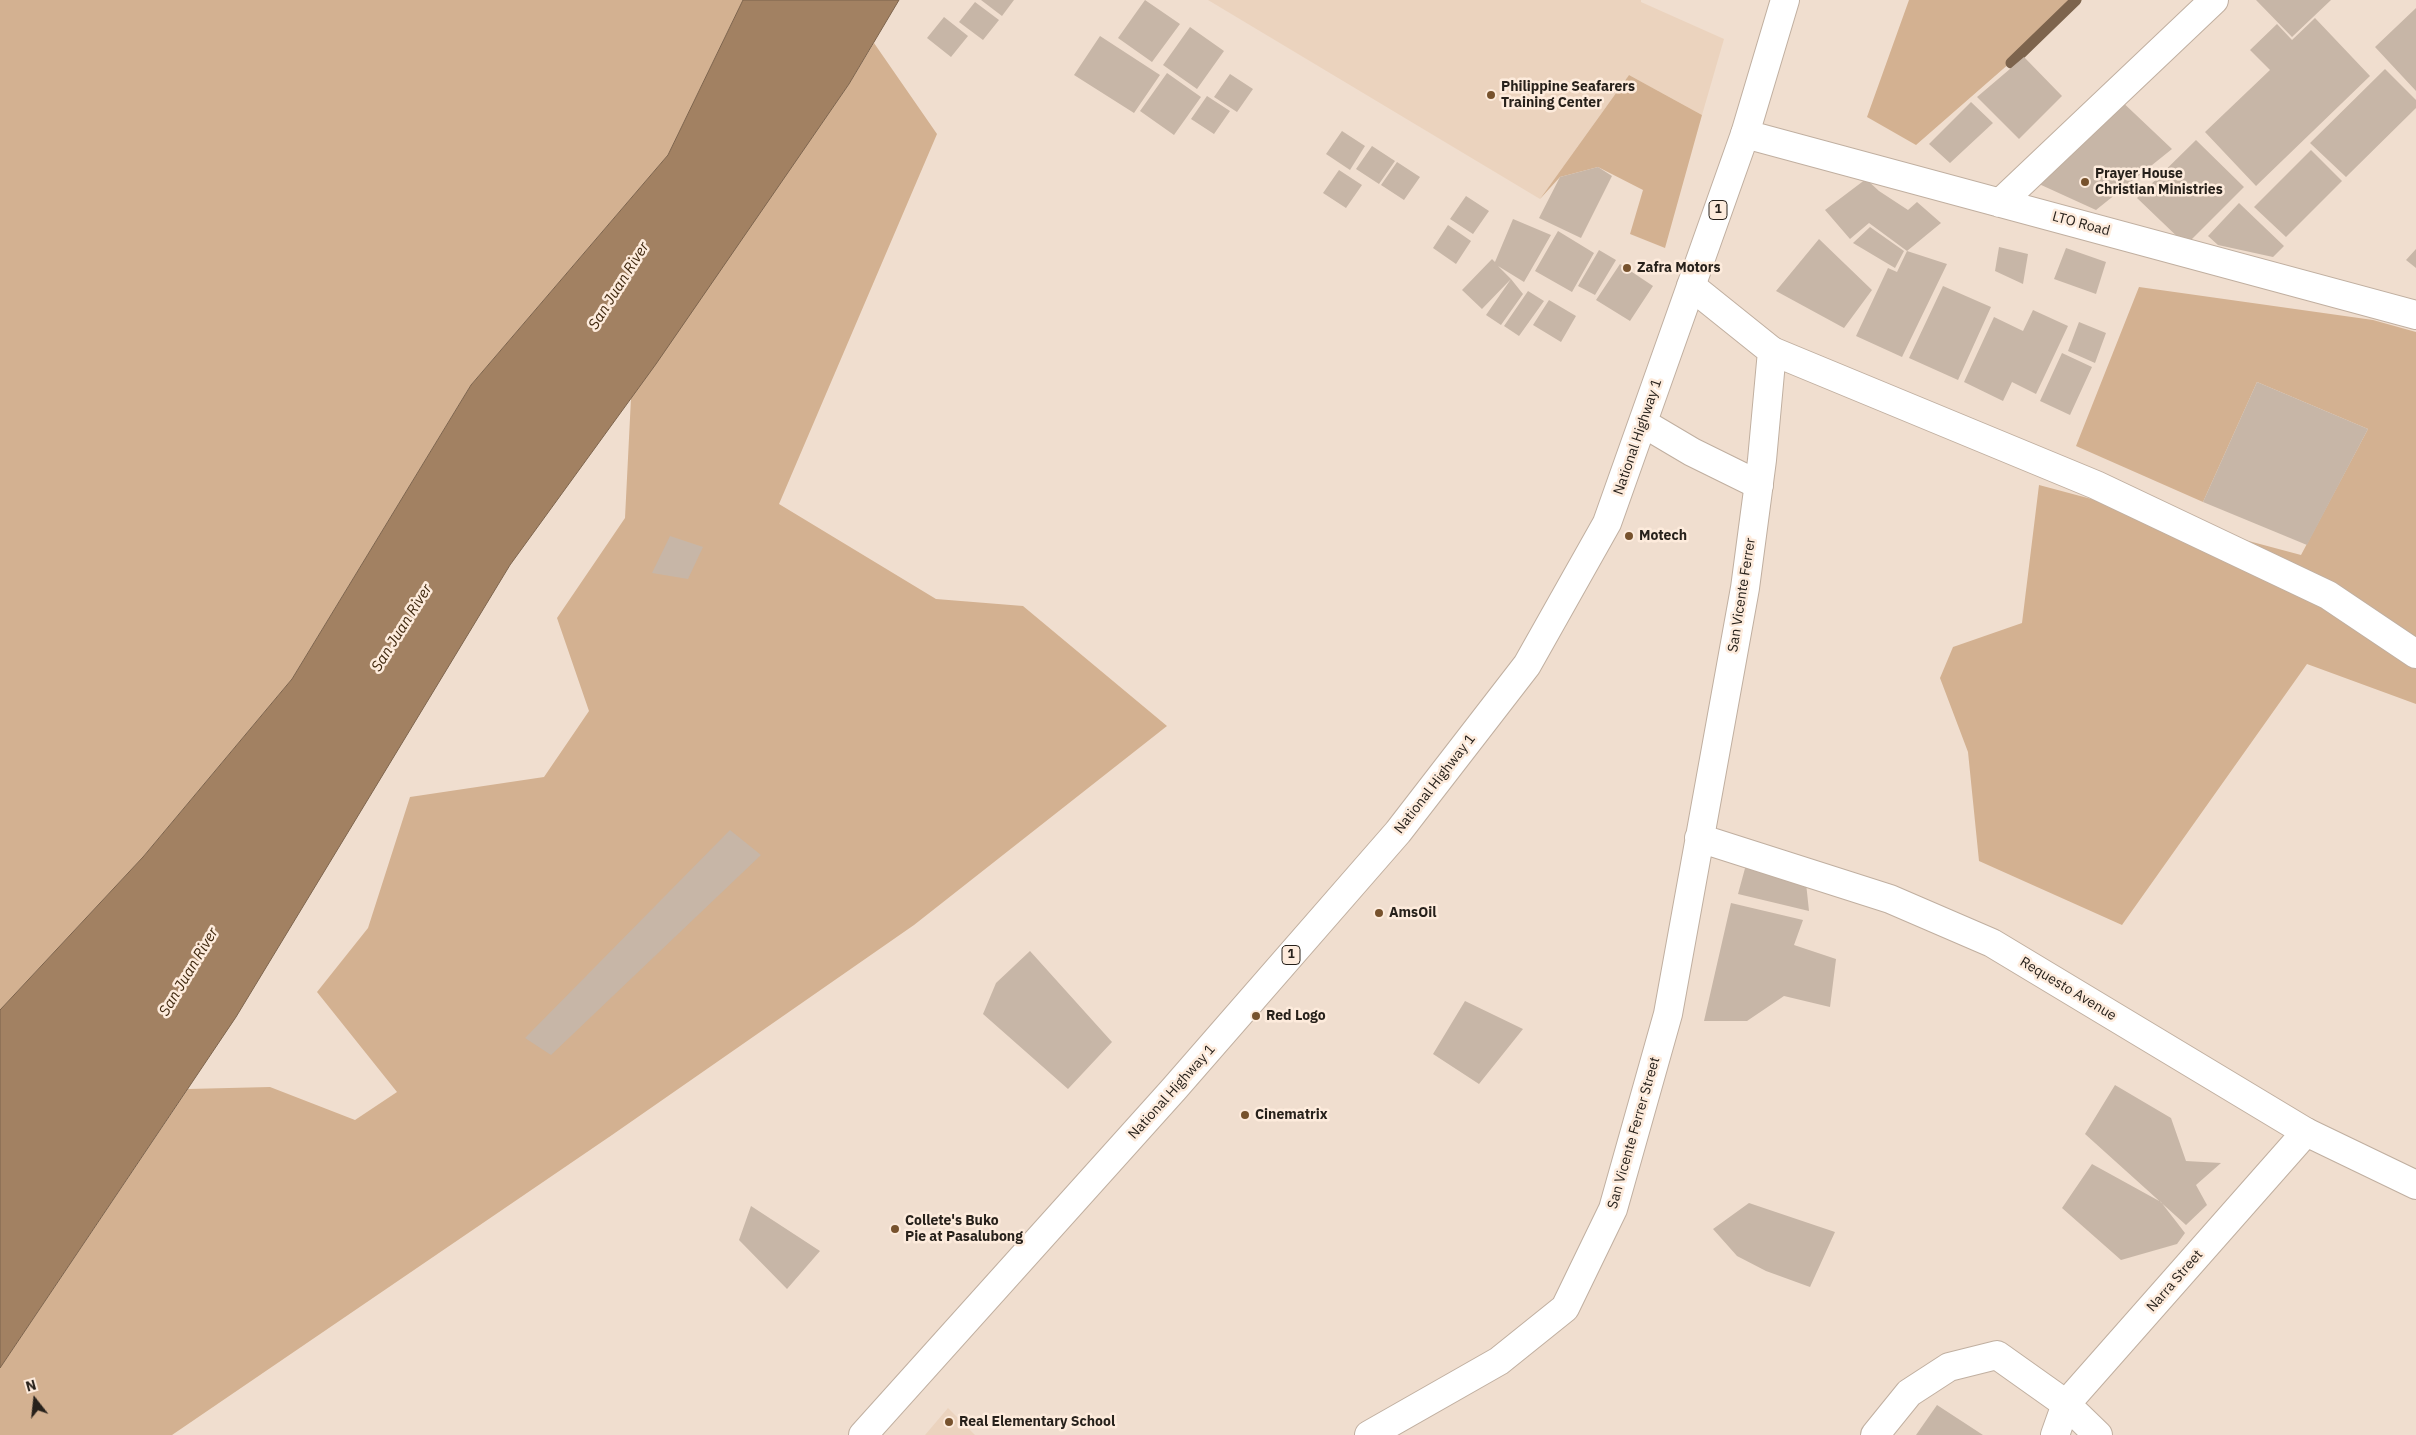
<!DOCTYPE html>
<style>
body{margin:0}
#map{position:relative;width:2416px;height:1435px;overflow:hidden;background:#f0decf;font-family:"IBM Plex Sans",sans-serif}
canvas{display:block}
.north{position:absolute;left:10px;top:1375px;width:50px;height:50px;-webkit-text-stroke:4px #fdebdc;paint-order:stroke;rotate:344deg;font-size:14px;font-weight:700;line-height:20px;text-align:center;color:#27211b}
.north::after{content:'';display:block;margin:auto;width:18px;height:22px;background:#27211b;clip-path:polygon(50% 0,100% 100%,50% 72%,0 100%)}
</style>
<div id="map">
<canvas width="2416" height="1435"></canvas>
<div class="north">N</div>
</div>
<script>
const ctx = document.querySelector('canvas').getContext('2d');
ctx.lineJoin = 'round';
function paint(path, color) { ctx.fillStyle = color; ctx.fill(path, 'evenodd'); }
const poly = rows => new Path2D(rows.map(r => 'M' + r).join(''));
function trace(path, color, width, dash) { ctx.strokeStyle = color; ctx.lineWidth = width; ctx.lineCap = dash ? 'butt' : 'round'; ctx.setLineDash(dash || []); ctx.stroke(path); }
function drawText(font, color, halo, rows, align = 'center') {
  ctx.font = font + ' "IBM Plex Sans",sans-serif'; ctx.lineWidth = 5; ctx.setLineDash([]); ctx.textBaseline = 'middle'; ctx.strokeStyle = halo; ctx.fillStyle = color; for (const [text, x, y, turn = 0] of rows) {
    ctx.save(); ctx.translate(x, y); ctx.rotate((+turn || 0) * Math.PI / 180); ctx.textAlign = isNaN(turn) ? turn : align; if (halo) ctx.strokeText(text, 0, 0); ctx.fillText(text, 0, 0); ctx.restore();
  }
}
paint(poly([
 [1208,0,1641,0,1641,2,1724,39,1702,115,1629,75,1540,199],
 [948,1408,975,1435,925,1435]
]), '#ebd3be');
paint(poly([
 [0,0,743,0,668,155,471,385,292,679,143,857,0,1010],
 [1909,0,2082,0,1916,145,1867,117],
 [874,43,937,134,779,504,936,599,1023,606,1167,726,914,925,612,1135,172,1435,0,1435,0,1368,188,1089,270,1087,355,1120,397,1092,317,992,368,928,410,797,544,777,589,711,557,618,625,518,631,398,849,84],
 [1629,75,1702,115,1665,248,1630,234,1643,190,1598,167,1560,177,1540,199],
 [2139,287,2373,320,2416,332,2416,704,2307,664,2122,925,1979,861,1968,752,1940,678,1953,647,2022,623,2039,485,2301,555,2368,429,2257,382,2203,502,2076,446]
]), '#d3b191');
const water = poly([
 [743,0,899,0,849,84,656,364,510,565,236,1017,0,1368,0,1010,143,857,292,679,471,385,668,155,743,0]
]);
paint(water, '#a28162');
trace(water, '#7d644d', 1);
trace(poly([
 [2011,63,2076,0]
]), '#7d644d', 11);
paint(poly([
 [981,0,1014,0,1002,16],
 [1145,0,1180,24,1152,62,1118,38],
 [2256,0,2331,0,2292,37],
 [975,2,999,20,983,40,959,22],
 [2416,8,2416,91,2375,47],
 [944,17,968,36,951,57,927,38],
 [2315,18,2370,76,2256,186,2205,132,2270,70,2250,50,2277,24,2292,40],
 [1190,27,1224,51,1197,89,1163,65],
 [1100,36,1160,75,1134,113,1074,75],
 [2024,57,2062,96,2019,139,1977,97],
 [2385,69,2416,100,2416,108,2346,177,2310,143],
 [1167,73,1201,97,1174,135,1140,111],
 [1230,74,1253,89,1237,112,1214,97],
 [1207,96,1230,111,1214,134,1191,119],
 [2116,96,2172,149,2096,210,2028,179],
 [1971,102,1993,123,1950,163,1929,144],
 [1342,131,1365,146,1350,170,1326,154],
 [2196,140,2244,187,2186,245,2137,198],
 [1372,146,1395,161,1379,184,1356,169],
 [2311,150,2342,181,2286,237,2254,207],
 [1397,162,1420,177,1404,200,1381,185],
 [1598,167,1612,176,1581,238,1539,218,1560,177],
 [1339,170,1362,185,1346,208,1323,193],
 [1866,179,1879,191,1908,210,1917,202,1941,223,1907,251,1869,223,1850,239,1825,210],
 [1466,196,1489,211,1473,234,1450,219],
 [2239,203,2284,246,2273,257,2218,245,2208,236],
 [1513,219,1551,235,1524,282,1498,266,1511,279,1523,294,1501,325,1486,315,1511,279,1482,309,1462,290,1492,259,1495,262],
 [1448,225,1471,241,1456,264,1433,248],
 [1870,227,1904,251,1895,268,1853,243],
 [1558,231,1594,253,1572,292,1535,271],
 [1819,239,1872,290,1844,328,1776,291],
 [1999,247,2028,254,2023,284,1995,271],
 [2066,248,2106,262,2096,294,2054,279],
 [2416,249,2416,268,2406,260],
 [1599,250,1616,260,1595,295,1578,286],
 [1907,251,1947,264,1902,357,1856,336,1888,268,1897,272],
 [1620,264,1653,286,1630,321,1596,300],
 [1943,286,1991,307,1958,380,1909,358],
 [1528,291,1544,301,1519,336,1504,326],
 [1549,300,1576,316,1561,342,1533,325],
 [2033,310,2068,326,2036,394,2012,382,2003,401,1964,382,1994,317,2023,331],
 [2079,322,2106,333,2095,363,2068,351],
 [2062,353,2092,367,2070,415,2040,401],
 [2257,382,2368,429,2307,545,2203,502],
 [670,536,703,547,688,579,652,573],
 [730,830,761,855,551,1055,525,1038],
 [1747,861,1806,883,1809,911,1738,894],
 [1731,903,1803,920,1794,945,1836,959,1830,1007,1784,996,1747,1021,1704,1021],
 [1030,951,1112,1042,1068,1089,983,1014,996,983],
 [1465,1001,1523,1029,1479,1084,1433,1054],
 [2115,1085,2171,1118,2186,1161,2221,1163,2196,1185,2207,1205,2186,1225,2085,1134],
 [2092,1164,2161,1202,2185,1233,2177,1244,2121,1260,2062,1208],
 [1749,1203,1835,1232,1810,1287,1766,1271,1737,1256,1713,1229],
 [751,1206,820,1251,787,1289,739,1240],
 [1937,1405,1983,1435,1916,1435]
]), '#c7b6a7');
const street = poly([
 [1745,134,2416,315],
 [2000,203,2214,0],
 [1772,351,2096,485,2328,595,2416,654],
 [1875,1435,1909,1393,1949,1367,1997,1355,2066,1404,2098,1435],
 [2055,1435,2066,1404,2306,1132]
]);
const secondary = poly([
 [1699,838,1890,899,1992,943,2306,1132,2416,1185],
 [1369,1435,1499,1361,1565,1308,1613,1209,1668,1014,1745,588,1762,460,1772,351,1691,286]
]);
const highway = poly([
 [1643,423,1692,452,1759,485],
 [863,1435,1174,1089,1398,832,1527,665,1607,523,1745,134,1785,0]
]);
trace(street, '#c0afa0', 30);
trace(secondary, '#c0afa0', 30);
trace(highway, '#c0afa0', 30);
trace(street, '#fff', 28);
trace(secondary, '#fff', 28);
trace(highway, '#fff', 28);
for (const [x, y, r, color] of [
 [1491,95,5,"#77522d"],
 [2085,182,5,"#77522d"],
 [1627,268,5,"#77522d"],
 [1629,536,5,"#77522d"],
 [1379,913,5,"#77522d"],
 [1256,1016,5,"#77522d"],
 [1245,1115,5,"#77522d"],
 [895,1229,5,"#77522d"],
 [949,1422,5,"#77522d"]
]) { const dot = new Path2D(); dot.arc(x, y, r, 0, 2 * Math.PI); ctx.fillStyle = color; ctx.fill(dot); trace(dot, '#fdebdc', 2); }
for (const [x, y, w] of [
 [1718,210,18],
 [1291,955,18]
]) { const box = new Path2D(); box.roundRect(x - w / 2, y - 9.5, w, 19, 4); ctx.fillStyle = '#fdebdc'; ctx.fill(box); trace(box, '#27211b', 1); }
drawText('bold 12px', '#27211b', null, [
 ["1",1718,210],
 ["1",1291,955]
]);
drawText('bold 14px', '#27211b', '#fdebdc', [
 ["Philippine Seafarers",1501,87],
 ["Training Center",1501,103],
 ["Prayer House",2095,174],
 ["Christian Ministries",2095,190],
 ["Zafra Motors",1637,268],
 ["Motech",1639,536],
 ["AmsOil",1389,913],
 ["Red Logo",1266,1016],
 ["Cinematrix",1255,1115],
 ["Collete's Buko",905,1221],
 ["Pie at Pasalubong",905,1237],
 ["Real Elementary School",959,1422]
], 'left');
drawText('14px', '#27211b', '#fdebdc', [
 ["LTO Road",2081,224,15],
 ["National Highway 1",1638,437,-71],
 ["San Vicente Ferrer",1742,595,-81],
 ["National Highway 1",1435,784,-52],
 ["Requesto Avenue",2068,989,31],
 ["National Highway 1",1172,1092,-48],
 ["San Vicente Ferrer Street",1634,1133,-74],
 ["Narra Street",2175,1281,-49]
]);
drawText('italic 15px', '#3f270d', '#fdebdc', [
 ["San Juan River",619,286,-58],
 ["San Juan River",402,628,-58],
 ["San Juan River",189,972,-59]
]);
</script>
